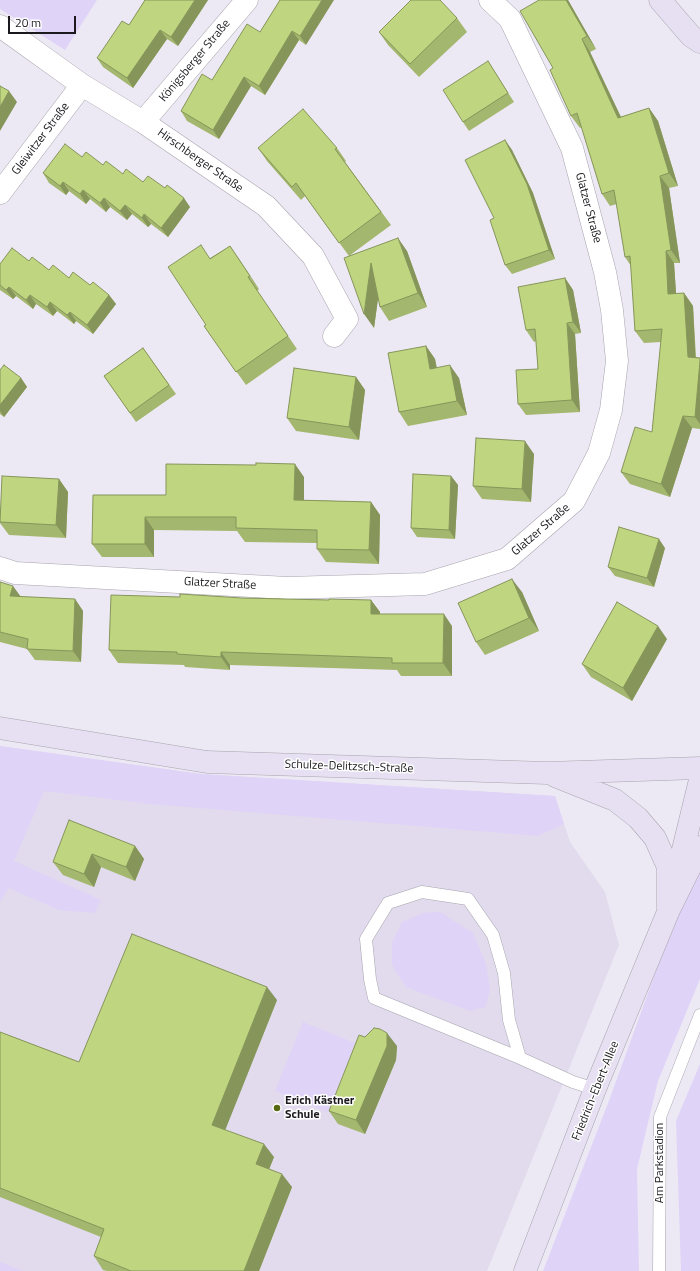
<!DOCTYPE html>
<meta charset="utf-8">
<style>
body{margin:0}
#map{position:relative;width:700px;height:1271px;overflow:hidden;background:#ede9f4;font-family:"Titillium Web",sans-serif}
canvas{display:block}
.scale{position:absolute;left:8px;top:16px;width:68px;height:18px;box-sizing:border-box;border:2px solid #1b191d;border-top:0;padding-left:5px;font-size:12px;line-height:14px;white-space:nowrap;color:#1b191d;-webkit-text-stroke:3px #fff;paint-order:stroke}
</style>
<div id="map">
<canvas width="700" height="1271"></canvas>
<div class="scale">20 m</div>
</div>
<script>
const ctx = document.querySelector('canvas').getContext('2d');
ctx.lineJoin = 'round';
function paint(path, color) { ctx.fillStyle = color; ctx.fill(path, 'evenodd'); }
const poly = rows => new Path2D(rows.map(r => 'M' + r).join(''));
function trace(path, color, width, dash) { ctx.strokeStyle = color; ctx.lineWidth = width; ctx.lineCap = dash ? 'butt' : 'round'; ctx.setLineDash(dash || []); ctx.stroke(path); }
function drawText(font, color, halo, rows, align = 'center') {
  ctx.font = font + ' "Titillium Web",sans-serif'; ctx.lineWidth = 3; ctx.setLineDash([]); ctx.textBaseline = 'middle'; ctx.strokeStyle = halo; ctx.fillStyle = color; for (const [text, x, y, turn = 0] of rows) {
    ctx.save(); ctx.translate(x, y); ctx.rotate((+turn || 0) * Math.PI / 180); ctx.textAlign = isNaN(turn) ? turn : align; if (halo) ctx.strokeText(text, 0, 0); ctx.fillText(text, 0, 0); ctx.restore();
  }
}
paint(poly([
 [0,746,201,774,555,796,570,842,605,892,619,945,487,1271,0,1271]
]), '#e1dbed');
paint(poly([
 [0,0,97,0,65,50,0,9],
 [0,746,201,774,555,796,564,824,538,836,151,804,44,791,14,861,101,900,95,913,59,910,9,888,0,902],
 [700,868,700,979,658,1081,637,1169,639,1271,543,1271,610,1098,665,946],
 [440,912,473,933,486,964,490,990,485,1007,470,1011,406,987,392,965,392,943,402,922,423,913],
 [303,1022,355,1043,328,1112,275,1091],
 [700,1064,700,1271,681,1271,676,1121],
 [0,1262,23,1271,0,1271]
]), '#e0d3f8');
const lane = poly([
 [520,1058,509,1020,504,973,493,935,468,899,422,892,388,903,366,939,370,979,374,998,520,1058,573,1082,595,1089],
 [659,1271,660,1117,700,1015]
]);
const street = poly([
 [0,26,82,85,143,122,266,206,313,256,347,319,334,336],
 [143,122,247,0],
 [0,193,82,85],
 [0,568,15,573,287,588,425,584,507,559,574,501,599,453,611,410,617,361,612,310,605,272,572,148,510,19,490,0]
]);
const secondary = poly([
 [660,0,691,36,700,42],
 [0,728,207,762,547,773,700,768],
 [555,776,615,800,638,818,655,838,668,867,668,907],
 [677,874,700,780],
 [525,1271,595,1089,668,912,700,847]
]);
trace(lane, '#a7a4ae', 13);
trace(street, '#a7a4ae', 23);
trace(secondary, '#a7a4ae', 23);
trace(lane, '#fff', 12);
trace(street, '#fff', 22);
trace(secondary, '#e7dff2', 22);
paint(poly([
 [145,0,208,0,178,46,167,39,133,88,103,67,97,58,129,25],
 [280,0,306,45,299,40,265,95,251,86,219,139,187,121,181,111,260,32],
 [539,0,568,0,596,49,590,52,621,117,649,108,658,121,678,186,669,188,680,263,674,263,676,294,684,293,693,306,696,357,700,358,700,429,692,428,670,497,630,484,621,472,652,432,661,342,644,343,635,331,631,266,625,257,617,204,610,206,602,194,582,127,580,128,571,116,553,68],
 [457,18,467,32,419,77,388,45,379,32],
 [488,61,514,102,469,131,463,122],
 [505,140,512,150,533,193,555,259,512,274,505,265,494,218],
 [258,148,337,148,346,161,345,162,391,225,349,256,407,251,427,307,389,321,380,307,378,298,374,328,349,256,305,196,301,200,267,161],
 [82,157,143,182,190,207,168,237,151,224,148,227,132,214,127,220,110,207,106,212,90,199,86,204,69,191,66,195,49,183,43,173],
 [230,246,259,289,257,291,297,349,246,385,204,326,206,325,210,258],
 [29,261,49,270,90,285,109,295,116,304,93,334,76,321,74,324,57,311,53,316,36,304,33,309,16,296,13,299,0,290,0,264],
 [565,278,573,290,581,333,575,334,580,412,526,415,518,404,538,369,536,341,534,342,526,330],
 [426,346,435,359,437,368,459,378,467,415,408,426,399,412],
 [143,348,176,394,136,422,104,376],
 [0,370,21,378,27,387,4,417,0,414],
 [356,377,365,390,359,440,296,431,287,418],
 [534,454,531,502,482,499,473,486],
 [451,476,458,485,455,539,417,537,411,528],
 [304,477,304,500,371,502,380,515,379,564,326,562,317,549,317,543,245,542,237,531,154,530,154,557,102,557,92,544,166,495],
 [59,479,68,492,66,538,9,535,0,523,0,512],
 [665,548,654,587,615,576,608,567],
 [0,582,21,597,75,599,83,611,81,662,35,660,27,649,0,642],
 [522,592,539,631,485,655,476,642],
 [242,598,329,600,371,600,380,612,380,614,452,626,452,676,401,676,397,670,230,665,230,670,185,667,184,665,118,663,109,650],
 [667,639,632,701,591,677,582,664],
 [135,846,144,859,135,881,101,867,94,887,63,875,53,862],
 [277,1000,225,1130,274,1157,269,1169,292,1187,259,1271,107,1271,103,1270,94,1256,101,1237,0,1197,0,1032,79,1062],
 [365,1037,397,1046,396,1060,365,1134,338,1124,329,1111]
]), '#a4b76e');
paint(poly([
 [195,0,208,0,178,46,171,37],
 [322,0,334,0,306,45,300,36],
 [566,0,568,0,596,49,587,36],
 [160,30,167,39,133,88,127,78],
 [292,31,299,40,265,95,259,86],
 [582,39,590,52,627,130,618,118],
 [244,77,251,86,219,139,213,130],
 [9,91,17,102,0,131,0,107],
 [649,108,658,121,678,186,669,173],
 [505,140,512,150,533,193,555,259,549,250],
 [660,176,669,188,680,263,671,250],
 [63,182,69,191,66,195,60,186],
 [83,190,90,199,86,204,80,194],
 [104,198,110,207,106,212,100,203],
 [184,198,190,207,168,237,161,228],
 [125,205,132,214,127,220,120,211],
 [144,214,151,224,148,227,142,218],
 [398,238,407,251,427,307,418,293],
 [230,246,239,259,259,289,250,276],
 [666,251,674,263,677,307,668,294],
 [371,263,381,277,374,328,364,314],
 [565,278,573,290,581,333,573,322],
 [9,287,16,296,13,299,6,290],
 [684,293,693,306,696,369,688,357],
 [30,295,36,304,33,309,26,300],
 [109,295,116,304,93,334,87,325],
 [50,302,57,311,53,316,47,307],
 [70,312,76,321,74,324,67,315],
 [567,323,575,334,580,412,572,400],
 [426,346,435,359,439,382,430,369],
 [700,361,700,424,695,417],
 [450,365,459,378,467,415,457,401],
 [356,377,365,390,359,440,349,427],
 [21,378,27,387,4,417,0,411,0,405],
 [683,416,692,428,670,497,661,484],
 [525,441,534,454,531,502,522,489],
 [295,464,304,477,304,513,294,500],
 [451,476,458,485,455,539,449,530],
 [59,479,68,492,66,538,56,525],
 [371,502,380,515,379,564,369,550],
 [145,517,154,530,154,557,145,544],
 [659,539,665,548,654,587,647,578],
 [512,579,522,592,539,631,529,618],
 [13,586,21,597,10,596],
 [75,599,83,611,81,662,73,651],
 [371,600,380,612,380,626,371,614],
 [444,614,452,626,452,676,443,663],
 [658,626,667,639,632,701,623,688],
 [221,652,230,665,230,670,221,657],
 [135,846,144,859,135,881,126,867],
 [92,854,101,867,94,887,84,874],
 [267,987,277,1000,222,1138,212,1125],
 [387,1033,397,1046,396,1060,365,1134,356,1120],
 [264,1144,274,1157,266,1177,256,1164],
 [282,1174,292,1187,259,1271,244,1271]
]), '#86955a');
const building = poly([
 [145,0,195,0,171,37,160,30,127,78,97,58,122,21,129,25,145,0],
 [280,0,322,0,300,36,292,31,259,86,244,77,213,130,181,111,202,74,212,80,247,24,260,32,280,0],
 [411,0,440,0,457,18,410,64,379,32,411,0],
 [539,0,566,0,587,36,582,39,618,118,649,108,669,173,660,176,671,250,666,251,668,294,684,293,688,357,700,358,700,361,695,417,683,416,661,484,621,472,635,427,652,432,662,329,635,331,630,256,625,257,614,190,602,194,577,113,571,116,550,70,553,68,520,11,539,0],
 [488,61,508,93,463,122,443,90,488,61],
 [0,86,9,91,0,107,0,86],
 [303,109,337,148,335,149,381,212,339,243,296,183,292,187,258,148,303,109],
 [505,140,527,184,549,250,505,265,490,220,494,218,465,160,505,140],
 [65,144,82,157,86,152,103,165,106,161,123,174,126,169,143,182,148,176,165,188,167,185,184,198,161,228,144,214,142,218,125,205,120,211,104,198,100,203,83,190,80,194,63,182,60,186,43,173,65,144],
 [398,238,418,293,380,307,371,263,364,314,344,258,398,238],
 [201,245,210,259,230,246,250,276,248,277,288,336,236,372,204,326,206,325,168,267,201,245],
 [12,248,29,261,32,257,49,270,53,265,69,278,73,272,90,285,93,282,109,295,87,325,70,312,67,315,50,302,47,307,30,295,26,300,9,287,6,290,0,285,0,264,12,248],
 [565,278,573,322,567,323,572,400,518,404,516,370,538,369,535,329,526,330,518,287,565,278],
 [426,346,430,369,450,365,457,401,399,412,388,353,426,346],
 [143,348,169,385,130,413,104,376,143,348],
 [4,365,21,378,0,405,0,370,4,365],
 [294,368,356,377,349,427,287,418,294,368],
 [476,438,525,441,522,489,473,486,476,438],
 [256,463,295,464,294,500,371,502,369,550,317,549,317,530,236,528,236,517,145,517,145,544,92,544,93,495,166,495,166,464,256,465,256,463],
 [413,474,451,476,449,530,411,528,413,474],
 [2,476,59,479,56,525,0,522,2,476],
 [619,527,659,539,647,578,608,567,619,527],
 [512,579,529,618,476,642,458,603,512,579],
 [0,582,13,586,10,596,75,599,73,651,27,649,28,639,0,632,0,582],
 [180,594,242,598,329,600,329,599,371,600,371,614,444,614,443,663,392,663,392,658,221,652,221,657,177,654,177,652,109,650,111,595,180,597,180,594],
 [617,602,658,626,623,688,582,664,617,602],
 [69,820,135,846,126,867,92,854,84,874,53,862,69,820],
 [132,934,267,987,212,1125,264,1144,256,1164,282,1174,244,1271,131,1271,94,1256,104,1229,0,1188,0,1032,79,1062,132,934],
 [374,1028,380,1029,387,1033,387,1046,356,1120,329,1111,359,1035,365,1037,374,1028]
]);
paint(building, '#bfd580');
trace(building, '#86955a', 1);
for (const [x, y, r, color] of [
 [277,1108,4,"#586914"]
]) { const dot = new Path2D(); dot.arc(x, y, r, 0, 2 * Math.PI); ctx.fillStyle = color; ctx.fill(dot); trace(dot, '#fff', 1.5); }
drawText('12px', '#1b191d', '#fff', [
 ["Königsberger Straße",195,61,-50],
 ["Gleiwitzer Straße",41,139,-53],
 ["Hirschberger Straße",200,161,35],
 ["Glatzer Straße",588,208,75],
 ["Glatzer Straße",541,530,-41],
 ["Glatzer Straße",220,584,3],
 ["Schulze-Delitzsch-Straße",349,767,2],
 ["Friedrich-Ebert-Allee",596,1091,-68],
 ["Am Parkstadion",660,1163,-90]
]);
drawText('bold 12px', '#1b191d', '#fff', [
 ["Erich Kästner",285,1101],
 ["Schule",285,1115]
], 'left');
</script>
